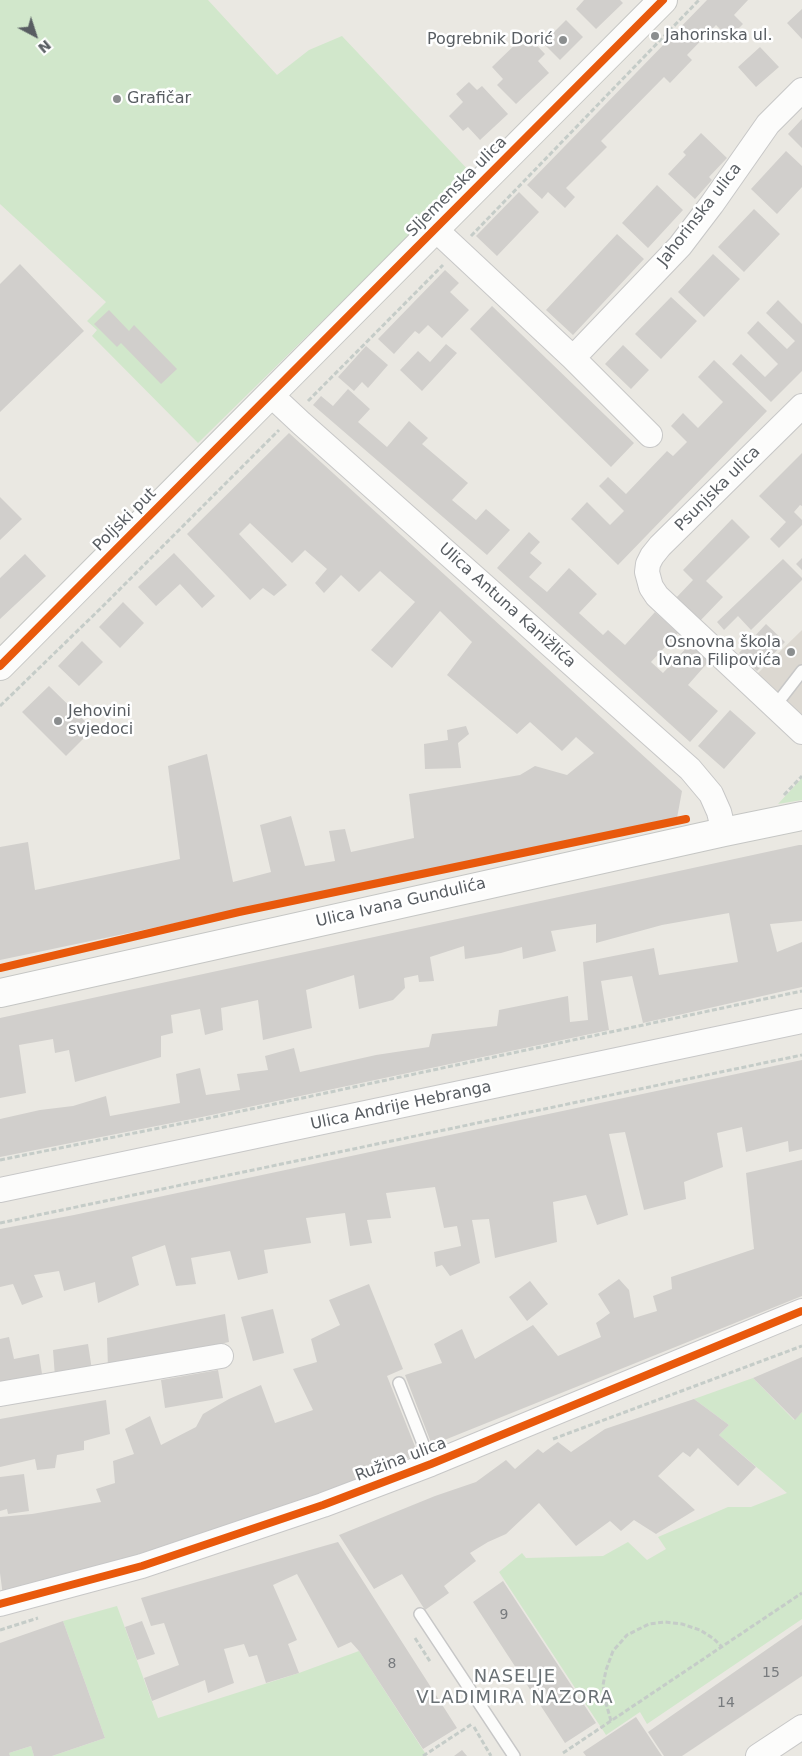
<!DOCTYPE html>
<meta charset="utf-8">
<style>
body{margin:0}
#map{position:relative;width:802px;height:1756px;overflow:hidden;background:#eae8e2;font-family:"DejaVu Sans",sans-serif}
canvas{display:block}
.north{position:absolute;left:10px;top:10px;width:50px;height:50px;-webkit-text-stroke:4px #fff;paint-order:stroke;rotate:140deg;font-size:14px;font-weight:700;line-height:20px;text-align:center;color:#585d62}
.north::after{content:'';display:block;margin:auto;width:18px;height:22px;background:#585d62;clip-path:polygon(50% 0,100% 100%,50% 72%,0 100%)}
</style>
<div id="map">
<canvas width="802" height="1756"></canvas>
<div class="north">N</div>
</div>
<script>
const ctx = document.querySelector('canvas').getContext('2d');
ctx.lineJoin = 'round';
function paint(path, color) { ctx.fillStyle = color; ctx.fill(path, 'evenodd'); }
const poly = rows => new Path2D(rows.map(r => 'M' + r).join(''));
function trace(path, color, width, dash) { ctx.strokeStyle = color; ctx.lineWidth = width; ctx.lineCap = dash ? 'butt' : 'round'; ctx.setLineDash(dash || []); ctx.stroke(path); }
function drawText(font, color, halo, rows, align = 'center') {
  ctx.font = font + ' "DejaVu Sans",sans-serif'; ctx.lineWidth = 5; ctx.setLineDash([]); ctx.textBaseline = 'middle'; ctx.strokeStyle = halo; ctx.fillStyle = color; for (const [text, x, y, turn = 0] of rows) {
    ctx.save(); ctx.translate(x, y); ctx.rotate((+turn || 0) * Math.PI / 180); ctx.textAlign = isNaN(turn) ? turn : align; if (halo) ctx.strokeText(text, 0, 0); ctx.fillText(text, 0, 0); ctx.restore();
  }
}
paint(poly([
 [802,630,802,716,756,675]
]), '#dcd8d1');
paint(poly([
 [0,0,208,0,277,75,309,50,342,36,472,174,198,443,92,336,97,330,87,321,106,302,0,204],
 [802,778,802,800,778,804],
 [753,1378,794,1420,802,1412,802,1619,647,1724,640,1712,606,1735,499,1572,522,1553,526,1558,603,1556,628,1542,647,1560,666,1549,658,1537,728,1507,751,1507,787,1493,719,1435,729,1425,694,1399],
 [117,1606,158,1718,299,1673,359,1651,427,1756,52,1756,105,1738,63,1621],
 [31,1746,34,1756,10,1756,9,1753]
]), '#d1e7cb');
paint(poly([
 [584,0,620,0,623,3,596,29,576,9],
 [707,0,748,0,734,15,743,24,729,38,716,25,687,55,692,60,670,83,664,77,601,141,607,147,566,188,575,197,565,208,548,192,542,199,527,185],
 [802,9,802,39,787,23],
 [566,20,583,37,560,60,543,43],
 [526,34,545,54,538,61,549,73,516,104,497,85,503,79,492,67],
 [760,47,779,67,756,87,738,67],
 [469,82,477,90,482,86,508,114,480,140,468,127,463,131,449,116,463,102,456,94],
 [802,119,802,148,788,134],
 [701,133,727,158,709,177,712,180,695,199,668,174,686,155,683,152],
 [786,151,802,166,802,187,777,214,751,189],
 [657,185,683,210,648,248,622,223],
 [519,192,539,212,497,256,476,236],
 [754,209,780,234,744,272,718,247],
 [617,234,644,259,573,335,546,310],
 [713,254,740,279,704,317,678,292],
 [20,264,84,331,0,412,0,284],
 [445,270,459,283,450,292,469,310,442,338,428,325,419,334,415,331,394,354,378,339],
 [671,297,697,321,661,359,635,334],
 [778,300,802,324,802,371,771,402,732,364,741,354,765,377,778,364,747,333,758,321,787,349,795,341,766,313],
 [492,306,634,443,611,467,470,329],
 [109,310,129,331,134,325,177,369,161,384,121,343,117,347,94,324],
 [446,344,457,353,422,391,400,370,418,351,430,362],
 [623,345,649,370,631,389,605,364],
 [366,346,388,365,368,388,362,382,354,391,338,377],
 [714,360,767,411,618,565,571,519,587,502,610,525,624,511,599,486,608,477,626,494,667,451,673,456,687,442,671,426,683,413,698,428,723,402,698,377],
 [348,389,370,409,358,422,387,447,409,421,428,438,422,444,468,483,452,500,476,520,486,509,510,530,487,555,313,405,321,396,333,406],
 [289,433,682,791,677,818,0,960,0,847,28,842,35,890,180,859,168,766,207,754,233,882,271,872,260,825,291,816,305,866,335,861,329,831,345,829,351,852,414,838,409,794,520,775,535,766,567,775,594,753,576,737,562,751,530,722,517,734,447,675,472,642,440,611,392,668,371,650,415,602,380,571,359,592,341,575,324,593,315,583,327,569,305,550,292,563,250,523,239,534,287,585,274,596,263,588,250,600,187,534],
 [802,453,802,506,800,505,794,512,802,520,802,525,779,548,770,539,786,522,759,496],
 [0,497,22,519,0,540],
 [732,519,750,537,706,581,723,597,699,622,675,599,693,580,683,570],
 [529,532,540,542,530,553,542,563,529,577,547,592,569,568,597,594,579,613,603,635,608,630,625,645,655,612,678,633,651,662,663,673,691,643,710,660,688,685,718,711,690,742,497,568],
 [174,553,215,596,202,608,180,584,156,606,138,587],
 [25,554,46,576,0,619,0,578],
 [802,558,802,570,796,564],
 [783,559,802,578,802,580,751,630,738,616,724,630,717,622],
 [123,602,144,623,120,648,99,627],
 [766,624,785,642,757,671,739,653],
 [82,641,103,662,79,686,58,666],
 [49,686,93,729,66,756,22,712],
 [730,710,756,733,724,769,698,746],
 [466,726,469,734,458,743,461,768,425,769,424,744,448,740,447,730],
 [799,845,802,845,802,921,770,924,777,952,802,942,802,987,643,1023,632,976,601,981,609,1030,202,1117,0,1157,0,1119,40,1110,73,1106,106,1096,110,1116,180,1103,176,1074,200,1068,206,1095,240,1090,237,1074,268,1070,265,1056,294,1048,300,1072,376,1055,429,1047,432,1034,497,1026,499,1010,568,996,570,1022,588,1020,583,962,654,948,659,975,738,962,729,913,662,925,596,943,596,924,551,931,556,951,523,959,522,947,501,953,465,959,464,946,430,957,434,981,419,982,418,975,404,978,405,988,393,1000,359,1009,354,975,306,990,312,1028,263,1040,258,1000,221,1008,223,1030,205,1035,200,1009,171,1015,173,1033,161,1036,161,1057,75,1082,69,1050,55,1053,53,1039,19,1045,26,1093,0,1098,0,1018],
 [802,1060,802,1149,789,1152,788,1141,746,1152,742,1127,717,1133,723,1167,684,1182,686,1199,644,1210,625,1132,609,1134,628,1215,597,1225,586,1195,553,1202,557,1242,495,1258,489,1219,472,1220,480,1263,450,1276,442,1265,436,1267,434,1252,461,1246,457,1226,444,1228,435,1187,386,1193,391,1218,367,1220,372,1243,350,1246,345,1213,306,1218,311,1243,264,1250,268,1273,238,1280,230,1251,191,1258,196,1284,176,1286,165,1245,132,1257,139,1285,98,1303,95,1282,64,1291,59,1271,34,1275,43,1297,22,1305,13,1284,0,1287,0,1229,74,1215],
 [802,1160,802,1296,432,1445,405,1375,442,1363,434,1344,462,1329,475,1359,533,1325,558,1356,601,1337,596,1323,610,1313,598,1294,619,1279,629,1290,634,1318,657,1311,653,1296,672,1289,671,1277,754,1249,746,1173],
 [530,1281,548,1304,527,1321,509,1297],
 [369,1284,403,1369,387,1376,418,1454,323,1494,177,1546,3,1596,0,1573,0,1517,32,1514,101,1502,96,1489,115,1483,113,1461,134,1454,125,1429,150,1416,161,1445,196,1427,203,1414,229,1399,261,1385,275,1423,313,1410,293,1369,317,1362,311,1339,340,1325,329,1300],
 [273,1309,284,1353,253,1361,241,1317],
 [225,1314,229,1342,108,1368,107,1338],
 [9,1337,14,1359,39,1354,42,1374,0,1383,0,1339],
 [88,1344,92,1370,55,1377,53,1350],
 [802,1357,802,1412,795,1420,753,1378],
 [218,1370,223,1398,165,1408,161,1380],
 [694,1399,729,1425,719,1435,756,1467,738,1486,698,1448,690,1457,683,1452,658,1476,695,1510,656,1534,634,1520,621,1531,610,1521,576,1546,539,1503,506,1534,488,1542,470,1553,476,1561,444,1586,449,1593,425,1610,402,1574,374,1589,339,1535,435,1496,476,1482,506,1460,515,1469,538,1449,543,1453,558,1442,571,1452,605,1429],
 [106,1400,110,1434,84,1441,84,1450,57,1455,55,1468,37,1470,35,1459,0,1467,0,1419],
 [24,1474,29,1511,8,1514,7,1509,0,1511,0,1477],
 [338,1542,457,1728,423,1749,359,1651,351,1642,338,1648,297,1574,273,1585,297,1640,288,1644,299,1673,266,1683,257,1655,249,1657,244,1644,224,1649,234,1683,208,1693,205,1680,152,1701,144,1678,179,1665,164,1623,151,1626,141,1598],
 [503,1581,596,1723,565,1743,473,1602],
 [63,1621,105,1738,52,1756,34,1756,31,1746,9,1753,10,1756,0,1756,0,1643],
 [142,1621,155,1654,137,1660,125,1627],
 [802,1625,802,1676,682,1756,664,1756,648,1732],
 [636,1717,662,1756,586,1756,583,1752],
 [462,1750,467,1756,454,1756]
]), '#d1cfcc');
const lane = poly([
 [775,706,802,671],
 [399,1383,431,1464],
 [420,1614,514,1756]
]);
const street = poly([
 [435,229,573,358,680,246,712,204,768,124,802,90],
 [573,358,650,435],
 [270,394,301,423,690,769,711,794,719,812,724,832],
 [802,406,660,546,652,556,648,564,647,572,651,587,657,596,802,732],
 [0,1190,802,1021],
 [0,1394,221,1356],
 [0,1604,142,1566,323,1505,431,1464,802,1311],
 [758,1756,802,1727]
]);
const secondary = poly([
 [0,666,663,0],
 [0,993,724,832,802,816]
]);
trace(lane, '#c7c7c7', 14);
trace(street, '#c7c7c7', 26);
trace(secondary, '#c5c6c4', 30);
trace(poly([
 [471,236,699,0],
 [308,401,443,265],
 [0,706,101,608,279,430],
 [784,795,802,776],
 [0,1160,209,1118,802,991],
 [0,1223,802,1055],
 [553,1439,802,1346],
 [0,1630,38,1618],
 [415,1638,431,1663],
 [611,1721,606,1703,603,1685,606,1670,613,1651,627,1635,649,1624,665,1622,682,1624,700,1630,714,1639,721,1646],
 [474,1727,491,1756],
 [563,1753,802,1593],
 [423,1756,472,1724]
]), '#c5ccc8', 3, [5, 2.5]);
trace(lane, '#fcfcfb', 11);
trace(street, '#fcfcfb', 24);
trace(secondary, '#fcfcfb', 28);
trace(poly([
 [0,666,663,0],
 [0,968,239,912,686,819],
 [0,1604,142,1566,323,1505,431,1464,802,1311]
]), '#e8590c', 8);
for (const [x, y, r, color] of [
 [655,36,5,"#8b8e8f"],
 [563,40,5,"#8b8e8f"],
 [117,99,5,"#8b8e8f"],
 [791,652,5,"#8b8e8f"],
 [58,721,5,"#8b8e8f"]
]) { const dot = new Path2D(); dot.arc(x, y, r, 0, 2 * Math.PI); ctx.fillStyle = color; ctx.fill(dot); trace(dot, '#fff', 2); }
drawText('14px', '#787b7e', null, [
 ["9",504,1615],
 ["8",392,1664],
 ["15",771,1673],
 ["14",726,1703]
]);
drawText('16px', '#585d62', '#fff', [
 ["Jahorinska ul.",665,36],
 ["Pogrebnik Dorić",553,40,"right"],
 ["Grafičar",127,99],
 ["Osnovna škola",781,643,"right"],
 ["Ivana Filipovića",781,661,"right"],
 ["Jehovini",68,712],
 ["svjedoci",68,730]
], 'left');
drawText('16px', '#585d62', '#fff', [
 ["Sljemenska ulica",457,187,-45],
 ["Jahorinska ulica",700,215,-52],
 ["Psunjska ulica",718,489,-45],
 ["Poljski put",125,520,-45],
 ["Ulica Antuna Kanižlića",507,606,42],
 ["Ulica Ivana Gundulića",401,903,-13],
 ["Ulica Andrije Hebranga",401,1106,-12],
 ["Ružina ulica",401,1460,-21]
]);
ctx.letterSpacing = '1px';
drawText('18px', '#697074', '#fff', [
 ["NASELJE",515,1677],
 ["VLADIMIRA NAZORA",515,1698]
]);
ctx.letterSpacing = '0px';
</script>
